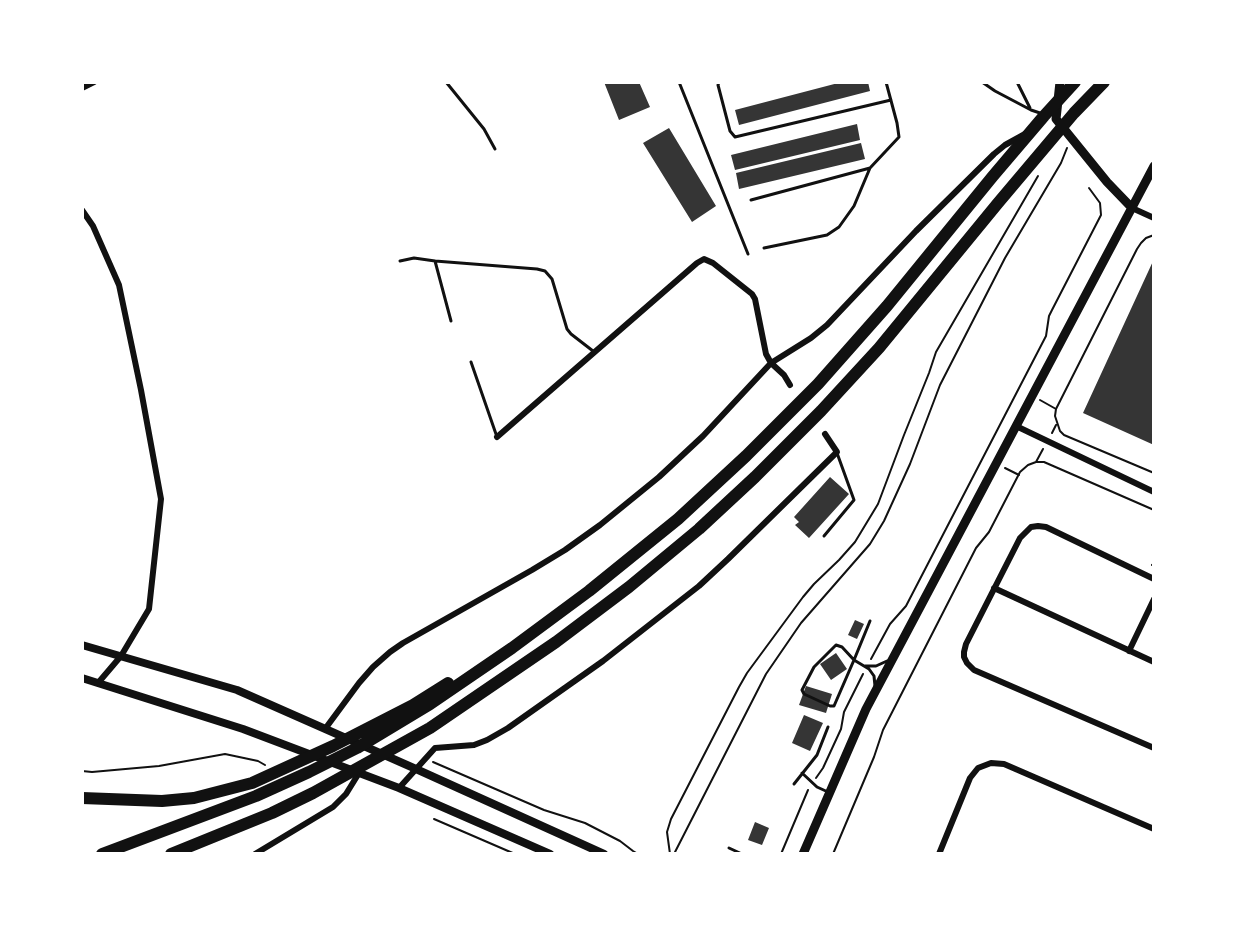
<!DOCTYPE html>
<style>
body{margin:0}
#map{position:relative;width:1236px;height:936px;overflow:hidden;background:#fff;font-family:Rubik,sans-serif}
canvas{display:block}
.frame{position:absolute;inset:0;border:84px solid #fff;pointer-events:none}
</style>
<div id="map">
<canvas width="1236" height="936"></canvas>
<div class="frame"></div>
</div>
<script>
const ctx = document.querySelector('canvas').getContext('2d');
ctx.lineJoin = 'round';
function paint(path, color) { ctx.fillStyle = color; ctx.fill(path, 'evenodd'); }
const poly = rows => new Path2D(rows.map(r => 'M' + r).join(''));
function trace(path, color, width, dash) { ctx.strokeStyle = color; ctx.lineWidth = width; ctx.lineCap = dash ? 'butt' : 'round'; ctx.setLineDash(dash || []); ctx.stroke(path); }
paint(poly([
 [604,82,639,82,650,107,619,120],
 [842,82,868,82,870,91,739,125,735,110],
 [857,124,860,140,735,170,731,155],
 [669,128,716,206,692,222,643,143],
 [861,143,865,159,739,189,736,173],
 [1154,259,1154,445,1083,413],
 [830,477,849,494,809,538,795,525,799,522,794,517],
 [855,620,864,624,857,639,848,635],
 [836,653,847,669,831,680,820,664],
 [806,686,832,694,826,713,799,705],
 [804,715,823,723,810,751,792,743],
 [755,822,769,828,762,845,748,840]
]), '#353535');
trace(poly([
 [1154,235,1146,238,1141,243,1137,249,1056,409,1055,416,1060,431,1064,435,1154,473],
 [1040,400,1056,409],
 [1052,433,1056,425],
 [1036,462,1043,449],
 [1005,468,1019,475],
 [1152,565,1154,564],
 [871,659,890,624,906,606,1046,336,1049,316,1052,310,1101,215,1100,203,1089,188],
 [433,762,544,810,585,823,620,841,633,851,638,854],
 [82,771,92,772,159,766,225,754,258,761,265,765],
 [816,778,823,768,841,729,844,712,863,674],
 [434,819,515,854],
 [670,854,667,832,671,819,739,687,747,673,803,597,814,584,839,560,855,542,878,504,904,435,929,373,936,352,1038,176],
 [674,854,766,674,801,623,870,544,884,521,910,464,940,385,1005,258,1061,163,1067,148],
 [781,854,808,790],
 [833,854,874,757,883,730,976,548,989,532,1020,472,1028,465,1036,462,1044,462,1154,510]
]), '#111', 2);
trace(poly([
 [446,82,484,129,495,149],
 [679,82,748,254],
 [719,82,718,85,730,131,735,137,891,100],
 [982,82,995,91,1031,110,1043,114],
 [1017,82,1030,108],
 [751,200,870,168],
 [764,248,827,235,839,227,854,206,870,168,899,137,897,123,886,82],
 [400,261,414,258,435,261],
 [451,321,435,261,537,269,545,271,552,279,567,329,571,334,593,351],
 [471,362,497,437],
 [824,536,854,500,837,453],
 [870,621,854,660,834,706,830,706,804,694,802,690,814,667,836,645,842,647,854,660,869,669,874,676,875,686],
 [865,666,876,666,887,661],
 [802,773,817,787,828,792],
 [794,784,817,755,828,727],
 [729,848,742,854]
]), '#111', 3);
trace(poly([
 [82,88,94,82],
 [1132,208,1154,218],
 [82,210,93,226,119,285,141,390,161,499,149,609,121,656,98,683],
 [1016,426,1154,492],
 [497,437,697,263,704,259,713,263,752,294,755,299,766,354,771,363,784,375,790,385],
 [1154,579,1046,527,1038,526,1031,527,1020,538,966,644,964,652,964,657,967,663,974,670,1154,748],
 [994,588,1154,662],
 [1129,651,1154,599],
 [325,729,359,683,373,667,390,652,403,643,532,570,565,550,600,525,659,477,703,436,771,363,811,338,827,325,916,231,994,154,1005,145,1025,134],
 [399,788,435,748,474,745,487,740,508,728,603,661,699,586,728,559,837,452,825,434],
 [255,854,333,807,346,794,359,773],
 [939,854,970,778,978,768,991,763,1004,764,1154,829]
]), '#111', 6);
trace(poly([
 [82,645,237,690,416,769,604,854],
 [82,678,243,729,399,788,550,854]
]), '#111', 8);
trace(poly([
 [1060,82,1056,119,1107,182,1132,208],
 [803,854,866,709,1154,166]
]), '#111', 9);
trace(poly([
 [82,798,162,801,194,798,252,783,333,746,413,705,448,683],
 [102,854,256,796,309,772,357,748,430,704,512,648,589,591,678,519,746,456,818,384,887,306,993,176,1044,116,1075,82],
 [171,854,272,813,313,793,430,728,556,642,629,587,699,529,755,477,821,411,879,348,998,203,1074,113,1104,82]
]), '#111', 12);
</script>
